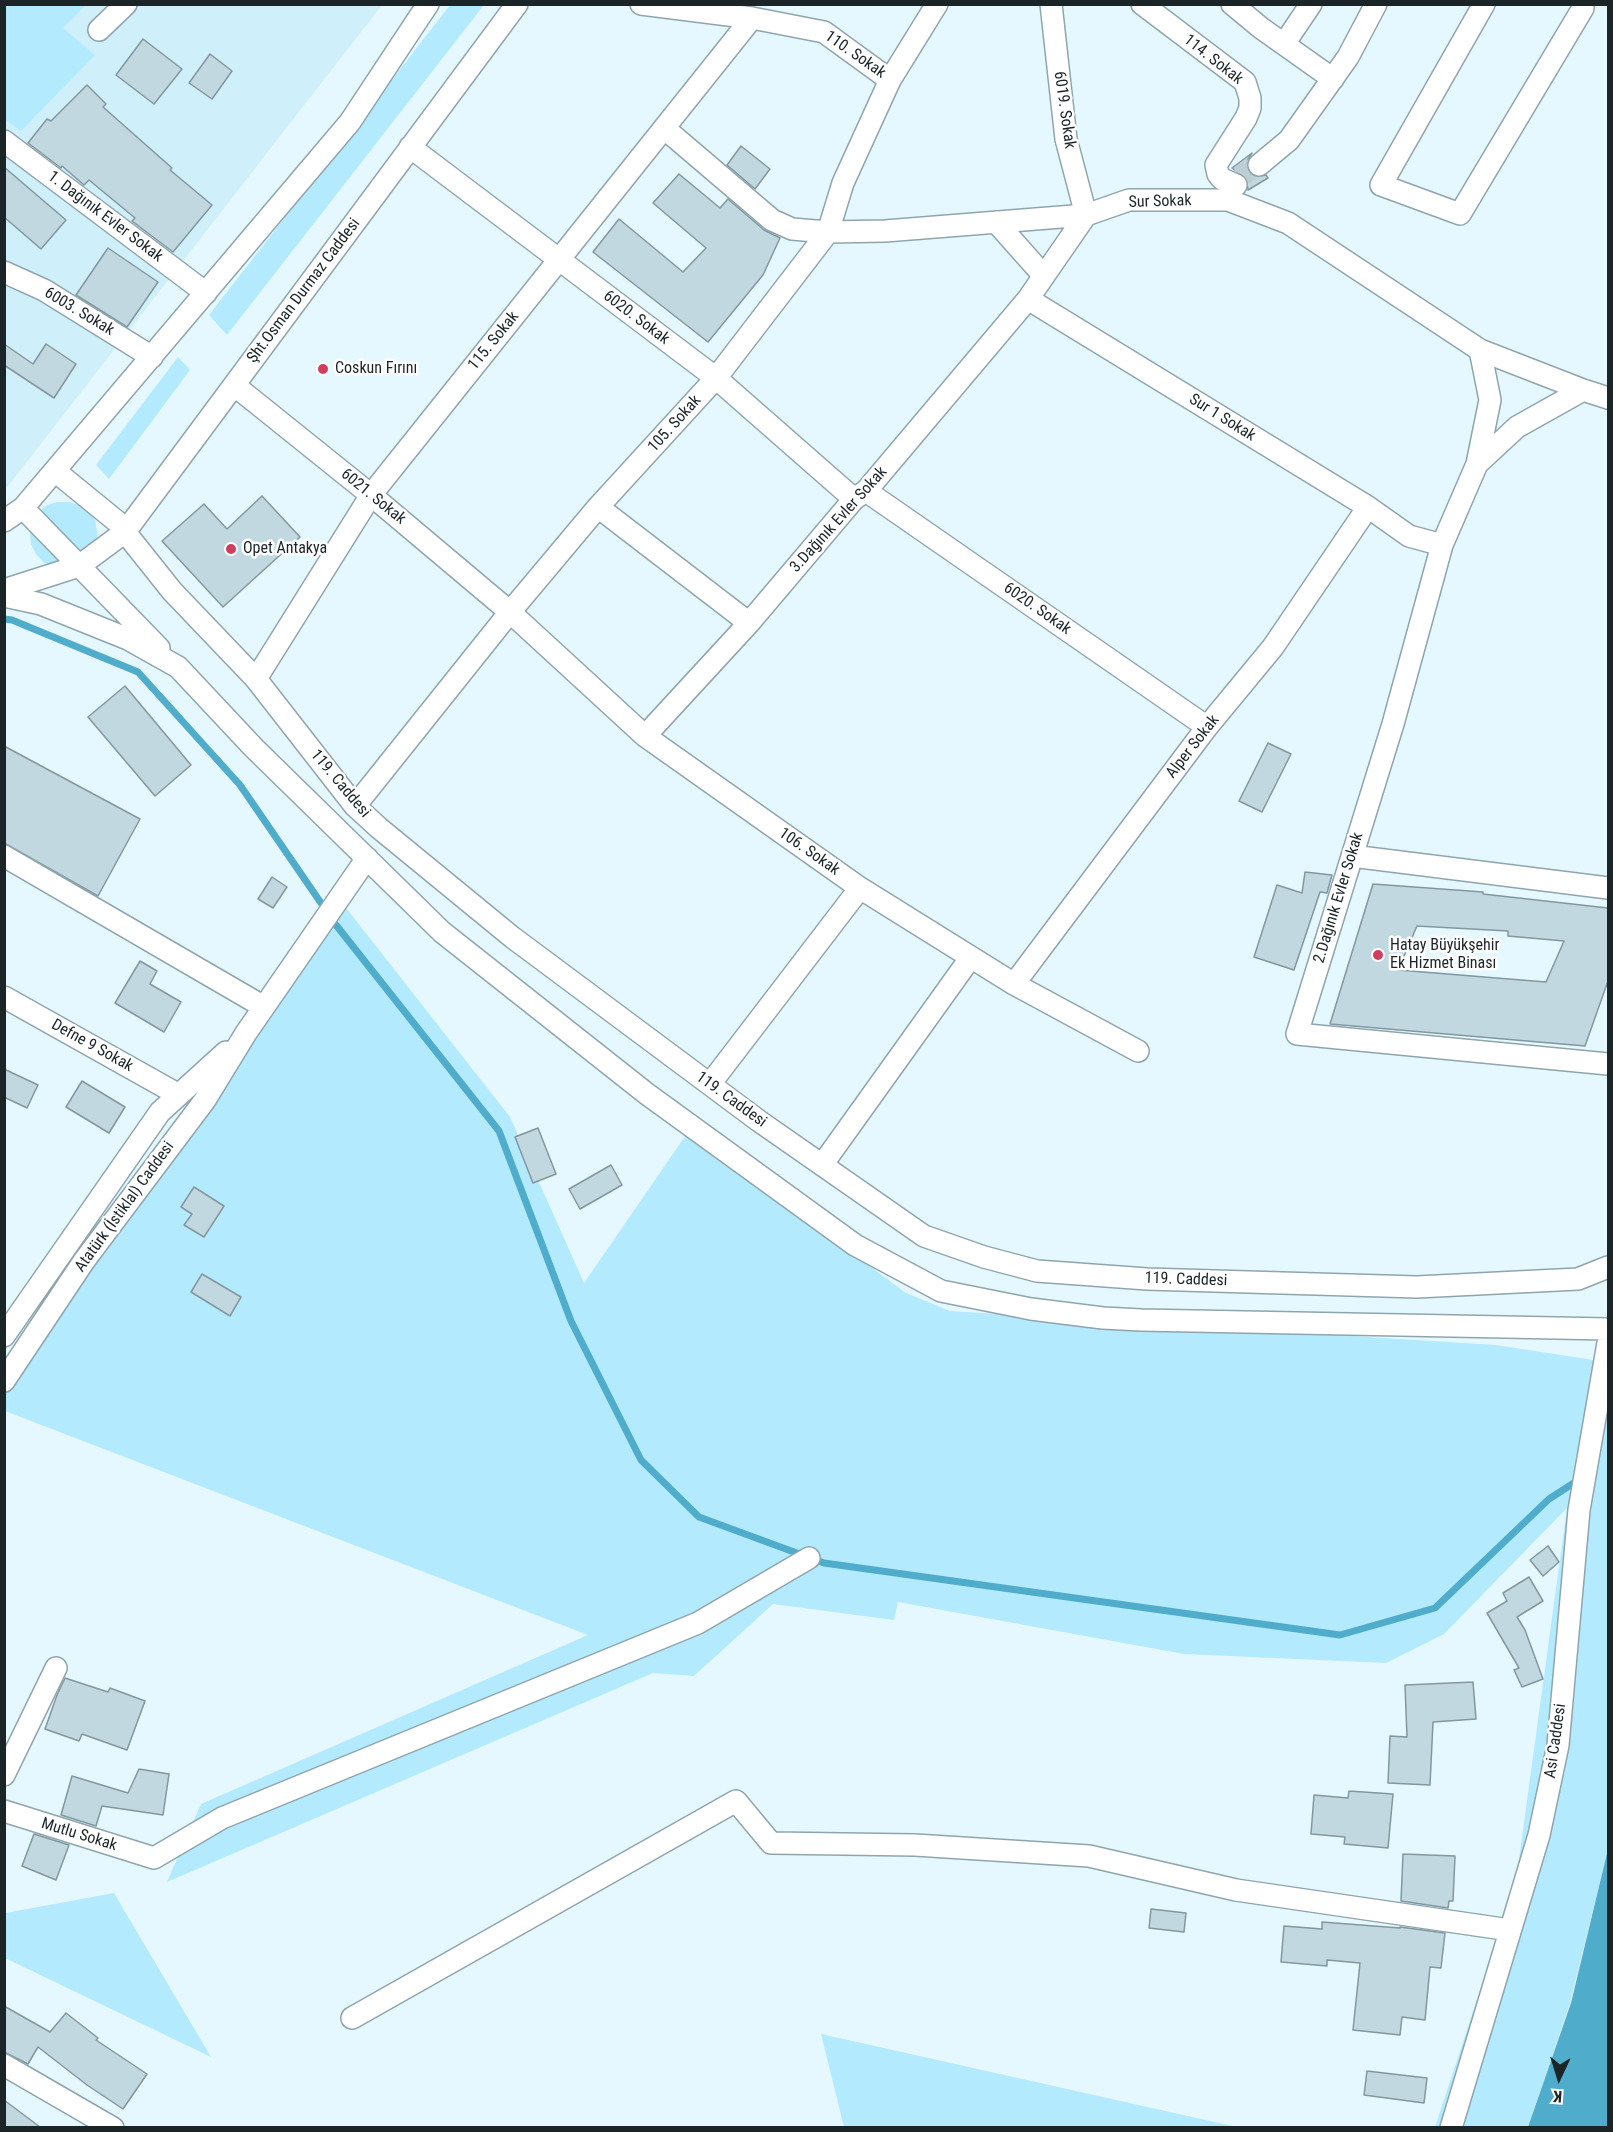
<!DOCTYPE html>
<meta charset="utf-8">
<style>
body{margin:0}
#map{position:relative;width:1613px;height:2132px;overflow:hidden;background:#e6f8ff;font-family:"Roboto Condensed",sans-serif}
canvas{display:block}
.frame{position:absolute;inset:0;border:6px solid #1b2427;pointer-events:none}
.north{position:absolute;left:1529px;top:2048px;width:60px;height:60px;-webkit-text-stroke:4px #fff;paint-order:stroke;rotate:184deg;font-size:16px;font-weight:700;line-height:24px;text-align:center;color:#1b2427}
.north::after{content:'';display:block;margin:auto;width:21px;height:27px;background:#1b2427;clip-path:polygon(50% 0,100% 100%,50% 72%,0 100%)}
</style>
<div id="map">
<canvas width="1613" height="2132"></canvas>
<div class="frame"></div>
<div class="north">K</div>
</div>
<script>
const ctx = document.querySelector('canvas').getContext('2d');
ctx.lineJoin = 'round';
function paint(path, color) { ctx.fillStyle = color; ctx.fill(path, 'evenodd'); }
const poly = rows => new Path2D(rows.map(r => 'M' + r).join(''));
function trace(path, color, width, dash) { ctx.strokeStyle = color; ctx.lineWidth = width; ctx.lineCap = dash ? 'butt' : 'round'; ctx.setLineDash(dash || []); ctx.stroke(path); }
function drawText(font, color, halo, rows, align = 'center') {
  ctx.font = font + ' "Roboto Condensed",sans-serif'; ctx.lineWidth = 5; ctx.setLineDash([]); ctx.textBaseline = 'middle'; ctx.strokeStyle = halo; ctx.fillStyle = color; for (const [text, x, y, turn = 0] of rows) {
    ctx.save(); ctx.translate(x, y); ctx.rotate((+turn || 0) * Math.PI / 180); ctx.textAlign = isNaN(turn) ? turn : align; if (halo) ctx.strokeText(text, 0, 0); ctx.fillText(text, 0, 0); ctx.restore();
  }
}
paint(poly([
 [5,5,382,5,5,490]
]), '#cfeffa');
paint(poly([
 [4,5,86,5,63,28,95,55,21,131,5,119],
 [450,5,484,5,227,335,209,315],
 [178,357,190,370,109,479,96,465],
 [57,502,69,502,79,505,88,511,95,520,97,531,97,542,93,553,53,567,43,562,36,554,31,544,30,533,32,522,38,513,47,505],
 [343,904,510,1117,584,1283,688,1132,906,1293,950,1311,1496,1345,1600,1361,1608,1360,1608,1849,1570,2003,1528,2127,1435,2127,1516,1881,1567,1508,1444,1634,1386,1663,1184,1654,898,1602,894,1620,773,1604,694,1676,653,1673,167,1882,201,1804,588,1635,5,1411,5,1380],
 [114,1893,211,2057,5,1958,5,1913],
 [821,2034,1237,2127,844,2127]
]), '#b4eafe');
paint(poly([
 [1608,1849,1608,2127,1528,2127,1571,2003]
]), '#4facca');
trace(poly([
 [4,619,12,620,138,672,240,785,321,903],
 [336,925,499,1131,571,1321,641,1460,699,1517,824,1563,1340,1635,1435,1608,1549,1499,1580,1479]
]), '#4facca', 7);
const building = poly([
 [143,39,182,69,154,104,116,75,143,39],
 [210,54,232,71,212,99,189,83,210,54],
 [87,85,106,104,103,107,172,168,170,170,212,205,173,252,132,221,135,218,89,180,84,185,62,166,61,168,28,143,47,119,51,121,87,85],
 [741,146,770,169,755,189,727,165,741,146],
 [1252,153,1247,161,1249,173,1255,177,1266,175,1268,178,1248,190,1246,178,1232,168,1252,153],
 [4,167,66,220,41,249,4,217,4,167],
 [679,174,720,208,728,199,764,230,780,238,763,275,708,342,593,252,619,219,683,272,706,248,653,203,679,174],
 [108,248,158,282,127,327,76,295,108,248],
 [4,344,33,364,46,344,76,364,54,398,4,365,4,344],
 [262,496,300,537,223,607,162,541,204,504,227,529,262,496],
 [125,686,191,765,155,796,88,717,125,686],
 [1268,743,1291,754,1262,812,1239,801,1268,743],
 [4,746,140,819,98,896,4,843,4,746],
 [1305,872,1332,875,1327,893,1320,892,1294,970,1254,957,1277,885,1302,893,1305,872],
 [272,877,287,887,273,908,258,899,272,877],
 [1373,884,1483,892,1483,894,1608,908,1608,981,1585,1046,1330,1024,1373,884],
 [1417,926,1508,931,1508,936,1564,941,1546,982,1398,970,1417,926],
 [140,961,157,971,150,984,181,1002,164,1032,115,1003,140,961],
 [4,1069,38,1085,27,1108,4,1097,4,1069],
 [82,1081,125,1107,109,1133,66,1107,82,1081],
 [538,1128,556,1174,533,1183,515,1137,538,1128],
 [611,1165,622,1185,580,1209,569,1189,611,1165],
 [194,1187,224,1206,204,1237,184,1225,192,1214,181,1207,194,1187],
 [202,1274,241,1297,230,1316,191,1292,202,1274],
 [1548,1546,1559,1562,1543,1576,1530,1560,1548,1546],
 [1529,1577,1543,1601,1517,1617,1525,1630,1543,1679,1522,1687,1514,1670,1519,1668,1487,1613,1507,1601,1503,1593,1529,1577],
 [65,1678,108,1692,110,1688,145,1701,127,1750,82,1734,79,1741,45,1729,57,1695,65,1678],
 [1473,1682,1476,1719,1433,1722,1430,1785,1388,1783,1390,1736,1407,1737,1405,1685,1473,1682],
 [139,1769,169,1774,163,1815,102,1806,96,1826,61,1815,72,1776,128,1793,139,1769],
 [1349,1791,1393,1794,1388,1848,1344,1844,1345,1837,1311,1834,1314,1795,1348,1798,1349,1791],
 [34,1834,69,1845,56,1880,22,1866,34,1834],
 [1403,1854,1455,1856,1453,1901,1449,1901,1448,1908,1401,1901,1403,1854],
 [1151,1909,1186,1913,1184,1932,1149,1928,1151,1909],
 [1322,1922,1400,1928,1400,1927,1445,1933,1441,1968,1430,1967,1425,2020,1402,2017,1400,2035,1353,2030,1360,1963,1327,1960,1327,1966,1281,1962,1284,1926,1322,1929,1322,1922],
 [4,2006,50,2032,66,2013,98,2038,96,2040,147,2074,123,2109,87,2085,38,2047,28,2064,4,2052,4,2006],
 [1367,2071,1427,2078,1424,2103,1364,2095,1367,2071],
 [4,2100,40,2127,4,2127,4,2100]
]);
paint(building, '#c2d8e1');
trace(building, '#82979e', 1.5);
trace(poly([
 [1239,177,1259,165]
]), '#bdced4', 21, [21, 10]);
const minor = poly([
 [641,4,752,18,824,32,890,80],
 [1142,4,1245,82,1250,98,1250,108,1246,118,1216,165,1218,174,1222,179,1236,185],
 [1232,4,1261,28,1333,79],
 [1484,4,1381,185,1460,214,1583,8,1583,4],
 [99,30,126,4],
 [1284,44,1311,4],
 [664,128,772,220,792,229,828,232,885,231,1086,215,1129,200,1228,200,1288,223,1480,350,1583,390,1608,398],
 [4,141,206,293],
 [410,147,716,378,854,499],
 [1259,165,1289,140,1348,57,1376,4],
 [996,222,1044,276],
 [4,272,44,290,152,357],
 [1028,299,1368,507,1409,536,1442,545],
 [1480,350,1490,400,1477,464,1442,545,1393,724,1297,1034,1608,1064],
 [234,385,371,495,510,612,645,736,860,888,1014,984,1138,1051],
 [1477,464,1517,427,1583,390],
 [55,471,120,524,125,532,172,591,256,679,355,806,379,828,512,937,759,1121,924,1236,984,1257,1037,1271,1147,1279,1417,1287,1578,1279,1608,1267],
 [866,491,1207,727],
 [598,507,749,623],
 [23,508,159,648],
 [4,521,23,508,350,122,428,4],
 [4,590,79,566,125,532,517,4],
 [4,596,41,604,128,639,178,667,254,748,442,932,647,1094,855,1245,941,1291,1031,1309,1103,1318,1141,1320,1608,1329],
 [256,679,371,495,752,18],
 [645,736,749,623,854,499,866,491,1028,299,1086,215,1066,139,1051,4],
 [355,806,510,612,598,507,716,378,828,232,843,183,890,80,937,4],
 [4,856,264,1007],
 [1352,856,1608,888],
 [1014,984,1207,727,1273,647,1368,507],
 [4,997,179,1095],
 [710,1084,860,888],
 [822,1165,971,957],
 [4,1336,160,1112,226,1052],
 [4,1381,84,1261,205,1100,246,1033,367,858],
 [4,1775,56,1668],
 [4,1811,154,1858,222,1818,698,1623,809,1558],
 [352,2018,736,1801,771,1843,915,1845,1089,1856,1236,1890,1510,1930],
 [4,2065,113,2128],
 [1451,2128,1539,1835,1558,1745,1579,1510,1608,1343]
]);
trace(minor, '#8fa5ad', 24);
trace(minor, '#fff', 21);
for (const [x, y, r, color] of [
 [323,369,6,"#cf3f5d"],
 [231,549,6,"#cf3f5d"],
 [1378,955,6,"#cf3f5d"]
]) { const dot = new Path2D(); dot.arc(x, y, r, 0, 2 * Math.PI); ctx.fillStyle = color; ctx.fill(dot); trace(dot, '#fff', 2); }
drawText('16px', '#1b2427', '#fff', [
 ["110. Sokak",855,55,35],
 ["114. Sokak",1213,60,38],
 ["6019. Sokak",1064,110,82],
 ["Sur Sokak",1160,202,-2],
 ["1. Dağınık Evler Sokak",105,217,37],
 ["Şht.Osman Durmaz Caddesi",304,291,-53],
 ["6003. Sokak",79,312,31],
 ["6020. Sokak",636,318,37],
 ["115. Sokak",494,341,-51],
 ["Sur 1 Sokak",1222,418,32],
 ["105. Sokak",675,424,-48],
 ["6021. Sokak",373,497,39],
 ["3.Dağınık Evler Sokak",839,520,-48],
 ["6020. Sokak",1037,609,35],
 ["Alper Sokak",1193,747,-52],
 ["119. Caddesi",340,784,50],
 ["106. Sokak",809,852,35],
 ["2.Dağınık Evler Sokak",1339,898,-73],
 ["Defne 9 Sokak",92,1046,29],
 ["119. Caddesi",731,1100,36],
 ["Atatürk (İstiklal) Caddesi",125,1207,-54],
 ["119. Caddesi",1186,1280,2],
 ["Asi Caddesi",1556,1741,-82],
 ["Mutlu Sokak",79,1835,17]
]);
drawText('16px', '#1b2427', '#fff', [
 ["Coskun Fırını",335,369],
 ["Opet Antakya",243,549],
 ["Hatay Büyükşehir",1390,946],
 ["Ek Hizmet Binası",1390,964]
], 'left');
</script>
